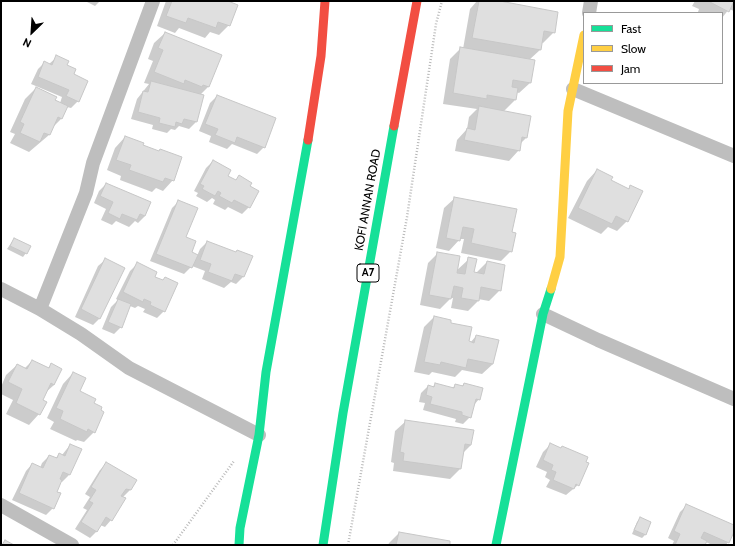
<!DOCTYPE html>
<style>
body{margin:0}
#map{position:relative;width:735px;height:546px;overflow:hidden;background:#fff;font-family:Cabin,sans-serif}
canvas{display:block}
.frame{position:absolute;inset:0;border:2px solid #000;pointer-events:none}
.legend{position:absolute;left:583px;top:12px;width:140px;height:72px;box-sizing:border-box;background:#fff;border:1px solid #999;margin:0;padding:5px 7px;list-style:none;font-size:12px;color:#000}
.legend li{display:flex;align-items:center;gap:8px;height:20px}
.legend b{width:20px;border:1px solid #999}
.north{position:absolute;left:12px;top:12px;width:40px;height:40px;-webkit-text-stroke:3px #fff;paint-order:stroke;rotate:205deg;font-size:11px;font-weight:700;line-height:16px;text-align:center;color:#000}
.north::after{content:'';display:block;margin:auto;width:14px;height:18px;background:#000;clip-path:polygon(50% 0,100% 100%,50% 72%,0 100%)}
</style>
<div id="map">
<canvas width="735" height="546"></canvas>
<div class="frame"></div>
<ul class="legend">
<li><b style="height:5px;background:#16e098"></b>Fast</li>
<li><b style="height:5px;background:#ffcf43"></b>Slow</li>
<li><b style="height:5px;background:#f24e42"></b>Jam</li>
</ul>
<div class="north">N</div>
</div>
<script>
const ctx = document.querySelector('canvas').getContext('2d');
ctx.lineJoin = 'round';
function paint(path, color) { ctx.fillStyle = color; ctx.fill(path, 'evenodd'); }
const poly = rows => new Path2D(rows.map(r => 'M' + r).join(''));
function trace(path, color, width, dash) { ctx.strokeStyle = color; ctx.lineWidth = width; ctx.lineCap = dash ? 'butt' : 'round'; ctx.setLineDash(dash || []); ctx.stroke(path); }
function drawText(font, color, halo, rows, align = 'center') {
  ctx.font = font + ' Cabin,sans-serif'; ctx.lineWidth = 3; ctx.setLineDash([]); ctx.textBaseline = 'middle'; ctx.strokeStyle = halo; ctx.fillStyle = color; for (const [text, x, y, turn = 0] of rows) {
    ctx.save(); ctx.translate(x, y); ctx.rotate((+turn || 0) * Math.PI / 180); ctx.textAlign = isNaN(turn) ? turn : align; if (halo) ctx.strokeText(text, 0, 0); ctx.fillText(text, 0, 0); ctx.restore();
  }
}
paint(poly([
 [85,1,100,1,95,6],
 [166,1,225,1,229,25,219,35,210,32,205,38,179,28,175,33,157,26],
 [477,1,494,1,554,32,543,43,541,42,540,50,529,60,530,83,519,93,516,92,515,100,503,112,526,138,520,144,519,150,509,161,455,151,457,140,467,129,469,117,477,109,443,104,450,59,461,48,463,49,470,9],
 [695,1,734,1,734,11,729,9,722,18,722,13,699,13,698,12,699,9,692,6],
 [165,33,209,86,200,95,203,96,196,122,189,129,179,126,175,130,171,129,167,133,152,129,153,125,131,119,137,99,149,84,144,83,153,61,148,59,154,43],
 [57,57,73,74,86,81,78,101,71,108,67,107,61,119,51,129,49,135,29,152,10,143,15,134,10,132,25,99,36,88,60,103,62,97,31,84,38,69,45,62,49,64],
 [217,96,264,147,257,154,232,144,227,149,209,142,211,136,199,131,210,103],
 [125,137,142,146,173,180,163,191,156,188,152,192,120,180,121,176,107,170,115,148],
 [213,161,227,176,235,181,239,177,249,187,249,207,242,214,228,207,225,210,213,204,215,200,212,198,207,202,196,196,198,193,194,191,206,168],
 [597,170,610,181,628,189,631,186,627,221,617,231,608,227,601,234,568,218,587,181],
 [106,184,145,216,138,223,135,221,129,227,116,221,112,225,101,220,106,209,94,203,99,191],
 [455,198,511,233,511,251,501,261,461,253,464,239,460,239,449,251,436,248,444,208],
 [179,201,185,238,190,253,197,256,200,249,207,242,235,253,237,251,251,256,243,277,236,284,231,282,224,288,202,279,205,271,192,266,184,274,150,261,172,208],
 [14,239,26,253,23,257,7,249],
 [438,253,456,271,469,259,473,273,476,273,487,262,500,290,489,301,478,299,478,301,468,311,451,308,453,298,451,298,440,309,420,305,428,263],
 [105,260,100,318,93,325,75,317,98,266],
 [137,264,153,277,162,281,165,278,177,284,164,311,157,318,143,312,145,309,138,306,135,308,130,306,121,327,114,334,102,329,111,307,118,300,116,299,130,271],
 [434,317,450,323,468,342,470,343,476,336,493,364,482,374,462,370,455,377,432,372,429,375,414,372,424,327],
 [32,361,48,368,51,365,61,369,54,385,45,393,42,401,39,414,29,425,6,414,13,400,1,394,1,387,6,375,17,365,24,369],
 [73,373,79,392,92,404,94,432,84,442,77,440,76,441,50,429,54,422,47,418,63,384],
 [436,384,452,388,456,385,461,387,464,384,479,399,474,405,470,417,463,424,455,422,456,419,423,410,425,403,419,402,421,393,428,386,432,387],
 [406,421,471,445,463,453,460,469,450,479,393,471,394,463,391,462,395,431],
 [70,445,80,450,69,475,62,482,61,481,56,492,53,508,46,515,12,500,26,471,32,464,40,468,42,463,49,456,55,459,59,454,62,455],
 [550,445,578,485,566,495,546,487,550,480,545,477,547,472,536,467,543,452],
 [107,463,131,489,122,498,111,520,105,527,100,525,97,531,90,538,75,529,87,510,83,508,90,497,85,494,100,470],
 [687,505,734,526,734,529,728,542,726,545,712,545,706,542,704,545,672,545,674,541,668,538,680,512],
 [640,519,650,523,645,535,642,538,632,534,637,522],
 [399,533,449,545,388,545,389,543]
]), '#0003');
const building = poly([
 [172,1,228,1,238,5,230,26,218,22,216,28,188,18,186,23,166,16,172,1],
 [479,1,500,1,558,12,555,33,544,31,541,50,472,38,479,1],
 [708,1,734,1,729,12,708,1],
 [165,32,222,55,209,87,203,85,202,87,185,80,184,84,154,72,163,50,158,48,165,32],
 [460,47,535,60,531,83,513,80,512,87,518,88,516,100,487,95,487,99,453,93,460,47],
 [56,55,69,61,67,65,76,69,74,74,88,81,79,102,66,96,69,90,38,77,44,61,52,65,56,55],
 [151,81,204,95,197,122,184,119,182,124,176,122,175,127,159,123,160,118,138,112,143,91,148,92,151,81],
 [36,87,57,97,55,100,68,106,62,119,58,117,50,135,44,133,40,142,20,133,24,124,20,122,36,87],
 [217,95,276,118,265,148,237,137,235,143,215,135,218,129,205,124,217,95],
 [479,106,531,116,527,138,522,137,520,151,464,140,467,128,475,130,479,106],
 [125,136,144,143,143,145,159,151,160,149,182,157,174,181,165,178,163,182,129,170,131,165,116,160,125,136],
 [213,160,231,170,228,176,236,180,239,175,252,183,250,186,259,191,250,208,234,200,232,203,219,196,221,193,218,191,215,196,202,189,204,186,200,184,213,160],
 [597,169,613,177,611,180,629,189,630,185,643,191,628,222,616,216,612,224,578,208,597,169],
 [106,183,151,202,145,216,140,214,137,220,122,214,120,219,108,213,113,202,100,196,106,183],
 [454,197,517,209,512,232,516,233,512,252,471,243,474,229,463,227,460,241,446,238,454,197],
 [178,200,198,208,186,237,196,241,192,252,198,255,192,268,156,254,178,200],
 [14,238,31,246,27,254,10,246,14,238],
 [207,241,236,252,237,250,253,256,244,277,235,274,232,281,208,272,211,264,200,260,207,241],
 [437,252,460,256,457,273,465,274,468,257,477,259,474,272,484,274,487,261,505,265,501,291,481,287,479,301,461,298,463,288,454,286,451,299,429,295,437,252],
 [105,258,125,268,100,319,81,309,105,258],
 [137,262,157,272,155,277,163,280,165,277,178,283,165,312,150,305,151,302,144,299,143,302,123,292,137,262],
 [118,299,131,304,122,328,108,322,118,299],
 [434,316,451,320,451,323,472,327,469,341,474,343,476,335,499,340,493,364,468,359,466,368,441,362,440,365,424,362,434,316],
 [32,360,49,368,51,363,62,369,54,385,51,383,43,400,47,402,40,415,16,403,22,389,8,382,17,364,27,369,32,360],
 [73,372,86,378,80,391,96,399,94,403,102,407,101,410,104,412,95,433,88,429,87,432,60,419,63,411,56,408,73,372],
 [435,383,454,388,455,384,463,386,464,383,483,388,480,400,476,399,471,418,462,415,462,412,430,404,432,397,426,395,428,385,434,387,435,383],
 [405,420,474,430,471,445,465,444,461,469,403,461,404,453,400,452,405,420],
 [550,443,561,448,562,446,588,457,586,462,589,463,579,486,576,484,574,489,553,480,556,472,551,470,553,465,543,460,550,443],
 [70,444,82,449,70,475,63,472,60,479,62,480,57,492,61,493,54,509,19,493,32,463,43,468,49,455,57,458,59,453,65,456,70,444],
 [106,462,137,480,131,490,126,489,121,496,126,498,112,521,106,517,97,532,81,522,93,503,89,501,96,490,91,487,106,462],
 [686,504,734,525,734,532,729,543,704,532,701,538,707,541,705,545,675,545,680,534,674,531,686,504],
 [640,517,651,522,646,535,634,530,640,517],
 [399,532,450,541,450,545,396,545,399,532],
 [5,540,14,545,2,545,5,540]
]);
paint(building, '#dfdfdf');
trace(building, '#c7c7c7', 1);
trace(poly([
 [173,545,234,461],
 [348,545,407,217,436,24,442,1]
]), '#b9b9b9', 2.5, [1, 2]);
trace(poly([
 [589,13,591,1],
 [573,89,734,156],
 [1,289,40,309,81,334,129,368,259,435],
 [40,309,86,193,93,163,153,1],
 [543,314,598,340,734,399],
 [1,505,72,545]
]), '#bebebe', 14);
trace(poly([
 [239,545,240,528,259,435,266,372,308,140],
 [323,545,343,413,394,126],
 [496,545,543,314,551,289]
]), '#16e098', 9);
trace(poly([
 [551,289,560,257,568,111,584,35]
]), '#ffcf43', 9);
trace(poly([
 [394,126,417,1],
 [308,140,321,56,325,1]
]), '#f24e42', 9);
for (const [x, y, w] of [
 [368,273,22]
]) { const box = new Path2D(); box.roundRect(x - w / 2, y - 9, w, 18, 3); ctx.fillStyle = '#fff'; ctx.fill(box); trace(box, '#000', 1); }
drawText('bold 11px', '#000', null, [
 ["A7",368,273]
]);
drawText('12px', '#000', '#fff', [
 ["KOFI ANNAN ROAD",368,200,-80]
]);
</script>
